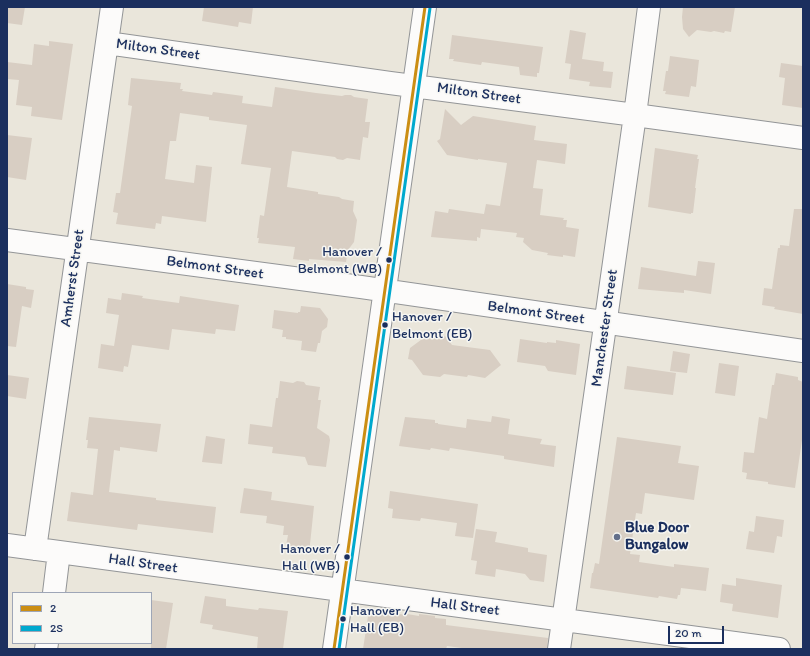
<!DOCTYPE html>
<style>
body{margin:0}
#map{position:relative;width:810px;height:656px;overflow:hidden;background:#eae6db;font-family:Itim,sans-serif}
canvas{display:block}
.frame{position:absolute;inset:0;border:8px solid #1b2f5e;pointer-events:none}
.legend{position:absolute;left:12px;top:592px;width:140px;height:52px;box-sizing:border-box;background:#f6f6f2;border:1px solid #9ea6b7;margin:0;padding:5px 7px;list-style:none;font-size:12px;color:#1b2f5e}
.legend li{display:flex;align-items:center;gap:8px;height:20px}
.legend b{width:20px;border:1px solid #9ea6b7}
.scale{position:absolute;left:668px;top:626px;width:56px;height:18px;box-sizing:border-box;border:2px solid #1b2f5e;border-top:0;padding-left:5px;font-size:12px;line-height:14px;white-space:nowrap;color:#1b2f5e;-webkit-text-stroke:3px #f6f6f2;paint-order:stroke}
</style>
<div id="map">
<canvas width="810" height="656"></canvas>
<div class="frame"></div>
<ul class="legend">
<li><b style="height:5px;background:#cb8e13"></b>2</li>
<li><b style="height:5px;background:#00a9ce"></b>2S</li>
</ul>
<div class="scale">20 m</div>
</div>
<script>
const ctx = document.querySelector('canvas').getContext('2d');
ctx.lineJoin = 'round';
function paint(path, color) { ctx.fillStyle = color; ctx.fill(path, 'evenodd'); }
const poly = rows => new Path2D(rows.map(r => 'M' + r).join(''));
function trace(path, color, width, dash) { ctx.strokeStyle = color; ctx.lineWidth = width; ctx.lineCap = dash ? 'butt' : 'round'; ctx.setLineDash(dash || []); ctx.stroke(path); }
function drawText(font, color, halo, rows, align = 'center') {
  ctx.font = font + ' Itim,sans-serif'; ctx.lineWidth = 3; ctx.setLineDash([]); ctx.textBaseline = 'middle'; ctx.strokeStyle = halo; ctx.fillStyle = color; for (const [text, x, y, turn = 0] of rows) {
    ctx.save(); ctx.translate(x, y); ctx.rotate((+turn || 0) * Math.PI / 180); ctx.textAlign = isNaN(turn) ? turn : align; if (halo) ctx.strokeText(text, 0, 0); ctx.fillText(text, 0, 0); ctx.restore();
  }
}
paint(poly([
 [7,7,25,7,22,25,7,23],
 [204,7,253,7,251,24,239,22,238,27,202,21],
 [683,7,735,7,731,32,725,31,724,33,714,31,711,32,697,30,689,37,683,29,682,17],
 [570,30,586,33,582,59,604,62,603,71,613,72,611,88,589,86,590,82,569,79,571,64,565,63],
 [452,35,543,47,539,73,537,73,537,77,520,75,519,67,482,62,481,65,453,61,454,59,449,59],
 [49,41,73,44,62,120,31,116,32,107,16,105,19,80,7,79,7,62,32,65,34,44,49,46],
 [670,56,699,60,696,87,691,86,689,97,665,94,666,91,663,91,666,71,668,71],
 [781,63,803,66,803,108,782,105,785,78,779,77],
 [131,78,181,83,180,89,183,89,182,91,212,95,213,92,243,96,242,103,272,107,275,87,316,93,342,96,345,95,351,95,354,97,368,99,365,122,370,122,368,138,363,137,360,160,347,158,343,160,337,159,335,157,292,151,287,187,318,192,318,194,339,197,342,199,354,201,353,211,357,220,354,242,348,250,346,262,309,259,309,261,293,259,295,247,258,243,259,238,257,238,260,215,264,216,271,168,241,164,247,125,209,120,209,117,180,113,176,141,170,141,165,179,194,183,196,165,212,167,206,222,162,216,161,224,156,223,155,229,116,224,118,213,113,212,116,193,120,193,132,106,128,105],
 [445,109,461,125,473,116,536,126,534,140,567,144,565,164,537,160,533,188,543,189,540,215,564,218,563,220,567,220,566,227,579,229,575,257,563,255,563,257,547,255,548,253,532,250,523,242,524,238,516,237,517,233,481,229,480,238,477,237,477,241,431,237,435,211,448,213,449,209,484,214,486,204,500,206,507,163,478,159,478,160,447,155,437,141,440,139],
 [7,135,32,138,26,180,7,177],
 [655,148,698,155,697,159,699,159,695,188,696,188,693,213,691,213,691,214,648,207],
 [794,209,803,209,803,314,774,309,775,307,762,305,764,288,772,289,778,248,780,248,780,245,789,246],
 [698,261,715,263,711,294,684,290,684,293,638,289,641,267,696,276],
 [7,284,26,287,26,289,34,290,31,308,22,306,16,347,7,346],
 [122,293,143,296,142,298,179,303,180,296,239,305,235,331,216,329,215,334,172,329,169,350,132,345,128,367,124,366,123,372,98,368,101,344,114,346,119,315,106,313,108,298,121,300],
 [301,306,320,308,328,319,327,327,322,331,320,343,318,343,316,352,301,350,302,341,286,339,286,337,282,337,283,330,272,328,274,310,298,313,298,312,300,312],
 [429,334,445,336,452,345,490,350,501,365,485,378,468,375,467,377,444,374,440,377,423,375,412,360,408,359,410,348],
 [520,339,547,343,547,342,556,343,556,340,580,344,576,375,548,371,545,366,517,362],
 [673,351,690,354,687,373,670,371],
 [719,363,739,366,735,396,715,393],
 [627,366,676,373,673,395,624,389],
 [776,373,798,377,798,380,803,382,803,439,802,440,795,488,768,484,768,482,746,479,747,473,742,472,744,452,754,453,759,417,767,419,772,385,774,385],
 [7,375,29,378,26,399,7,396],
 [280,381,293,383,297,381,304,382,306,385,320,387,318,400,321,400,317,428,329,436,330,440,326,467,308,465,305,457,272,453,273,447,248,444,250,424,272,427,276,398,278,398],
 [492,416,510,419,508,434,542,439,540,444,556,446,554,467,504,459,504,456,450,448,449,451,431,448,430,450,399,446,405,417,435,420,435,423,438,423,438,424,466,428,467,419,491,422],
 [89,417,161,424,157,452,120,447,120,451,114,450,109,492,156,498,156,500,216,507,213,533,138,524,137,530,67,521,71,492,93,495,98,449,87,448,88,440,86,440],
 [206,436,225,439,222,464,202,462],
 [617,437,681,446,678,463,699,466,694,500,645,493,642,514,636,513,630,554,640,555,639,562,674,567,674,564,709,568,706,591,681,588,680,595,678,595,677,599,659,596,658,598,590,588,592,573,593,573,595,563,599,564],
 [244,488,272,492,271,500,314,506,309,554,285,551,288,535,283,535,284,526,266,523,267,516,240,513],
 [390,491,478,504,473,538,455,536,457,523,421,518,420,521,392,518,393,509,388,508],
 [756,516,784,520,782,537,777,536,774,553,746,549,749,531,754,532],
 [476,529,497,532,495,542,528,548,528,552,547,555,544,582,530,580,525,574,496,569,495,577,475,574,477,561,471,560],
 [736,578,782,585,778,618,732,611,733,604,720,602,722,584,736,586],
 [205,596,226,599,226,606,258,610,259,608,288,611,283,649,257,649,258,637,212,629,213,625,200,623],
 [151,600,173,603,166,649,151,649],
 [369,610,407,615,407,614,419,616,419,614,435,616,435,618,446,619,446,625,548,638,547,649,469,649,447,646,446,649,363,649]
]), '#d8cec3');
const minor = poly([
 [107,43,390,83,635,115,803,138],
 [7,240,361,287,803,351],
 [7,545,779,649],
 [35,549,112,7],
 [54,593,59,552],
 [46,649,47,643],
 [334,649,425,7],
 [559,649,635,115,649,7]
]);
trace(minor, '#939597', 24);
trace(minor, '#fcfbfa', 22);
trace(poly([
 [334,649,425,7]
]), '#cb8e13', 3);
trace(poly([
 [339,649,430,8]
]), '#00a9ce', 3);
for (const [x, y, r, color] of [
 [389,260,3.5,"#1b2f5e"],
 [385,325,3.5,"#1b2f5e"],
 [617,537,4,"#636f8a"],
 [347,557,3.5,"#1b2f5e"],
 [343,619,3.5,"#1b2f5e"]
]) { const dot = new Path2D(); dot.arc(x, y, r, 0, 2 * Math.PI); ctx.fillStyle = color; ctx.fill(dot); trace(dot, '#f6f6f2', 1.5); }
drawText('14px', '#1b2f5e', '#f6f6f2', [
 ["Hanover /",382,252],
 ["Belmont (WB)",382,269],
 ["Hanover /",392,317,"left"],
 ["Belmont (EB)",392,334,"left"],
 ["Hanover /",340,549],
 ["Hall (WB)",340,566],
 ["Hanover /",350,611,"left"],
 ["Hall (EB)",350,628,"left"]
], 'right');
drawText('15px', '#1b2f5e', '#f6f6f2', [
 ["Milton Street",158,50,8],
 ["Milton Street",479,94,8],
 ["Belmont Street",215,268,8],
 ["Amherst Street",73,278,-82],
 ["Belmont Street",536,313,8],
 ["Manchester Street",605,328,-82],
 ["Hall Street",143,564,8],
 ["Hall Street",465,607,7]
]);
drawText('bold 15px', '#1b2f5e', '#f6f6f2', [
 ["Blue Door",625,528],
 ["Bungalow",625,545]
], 'left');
</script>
